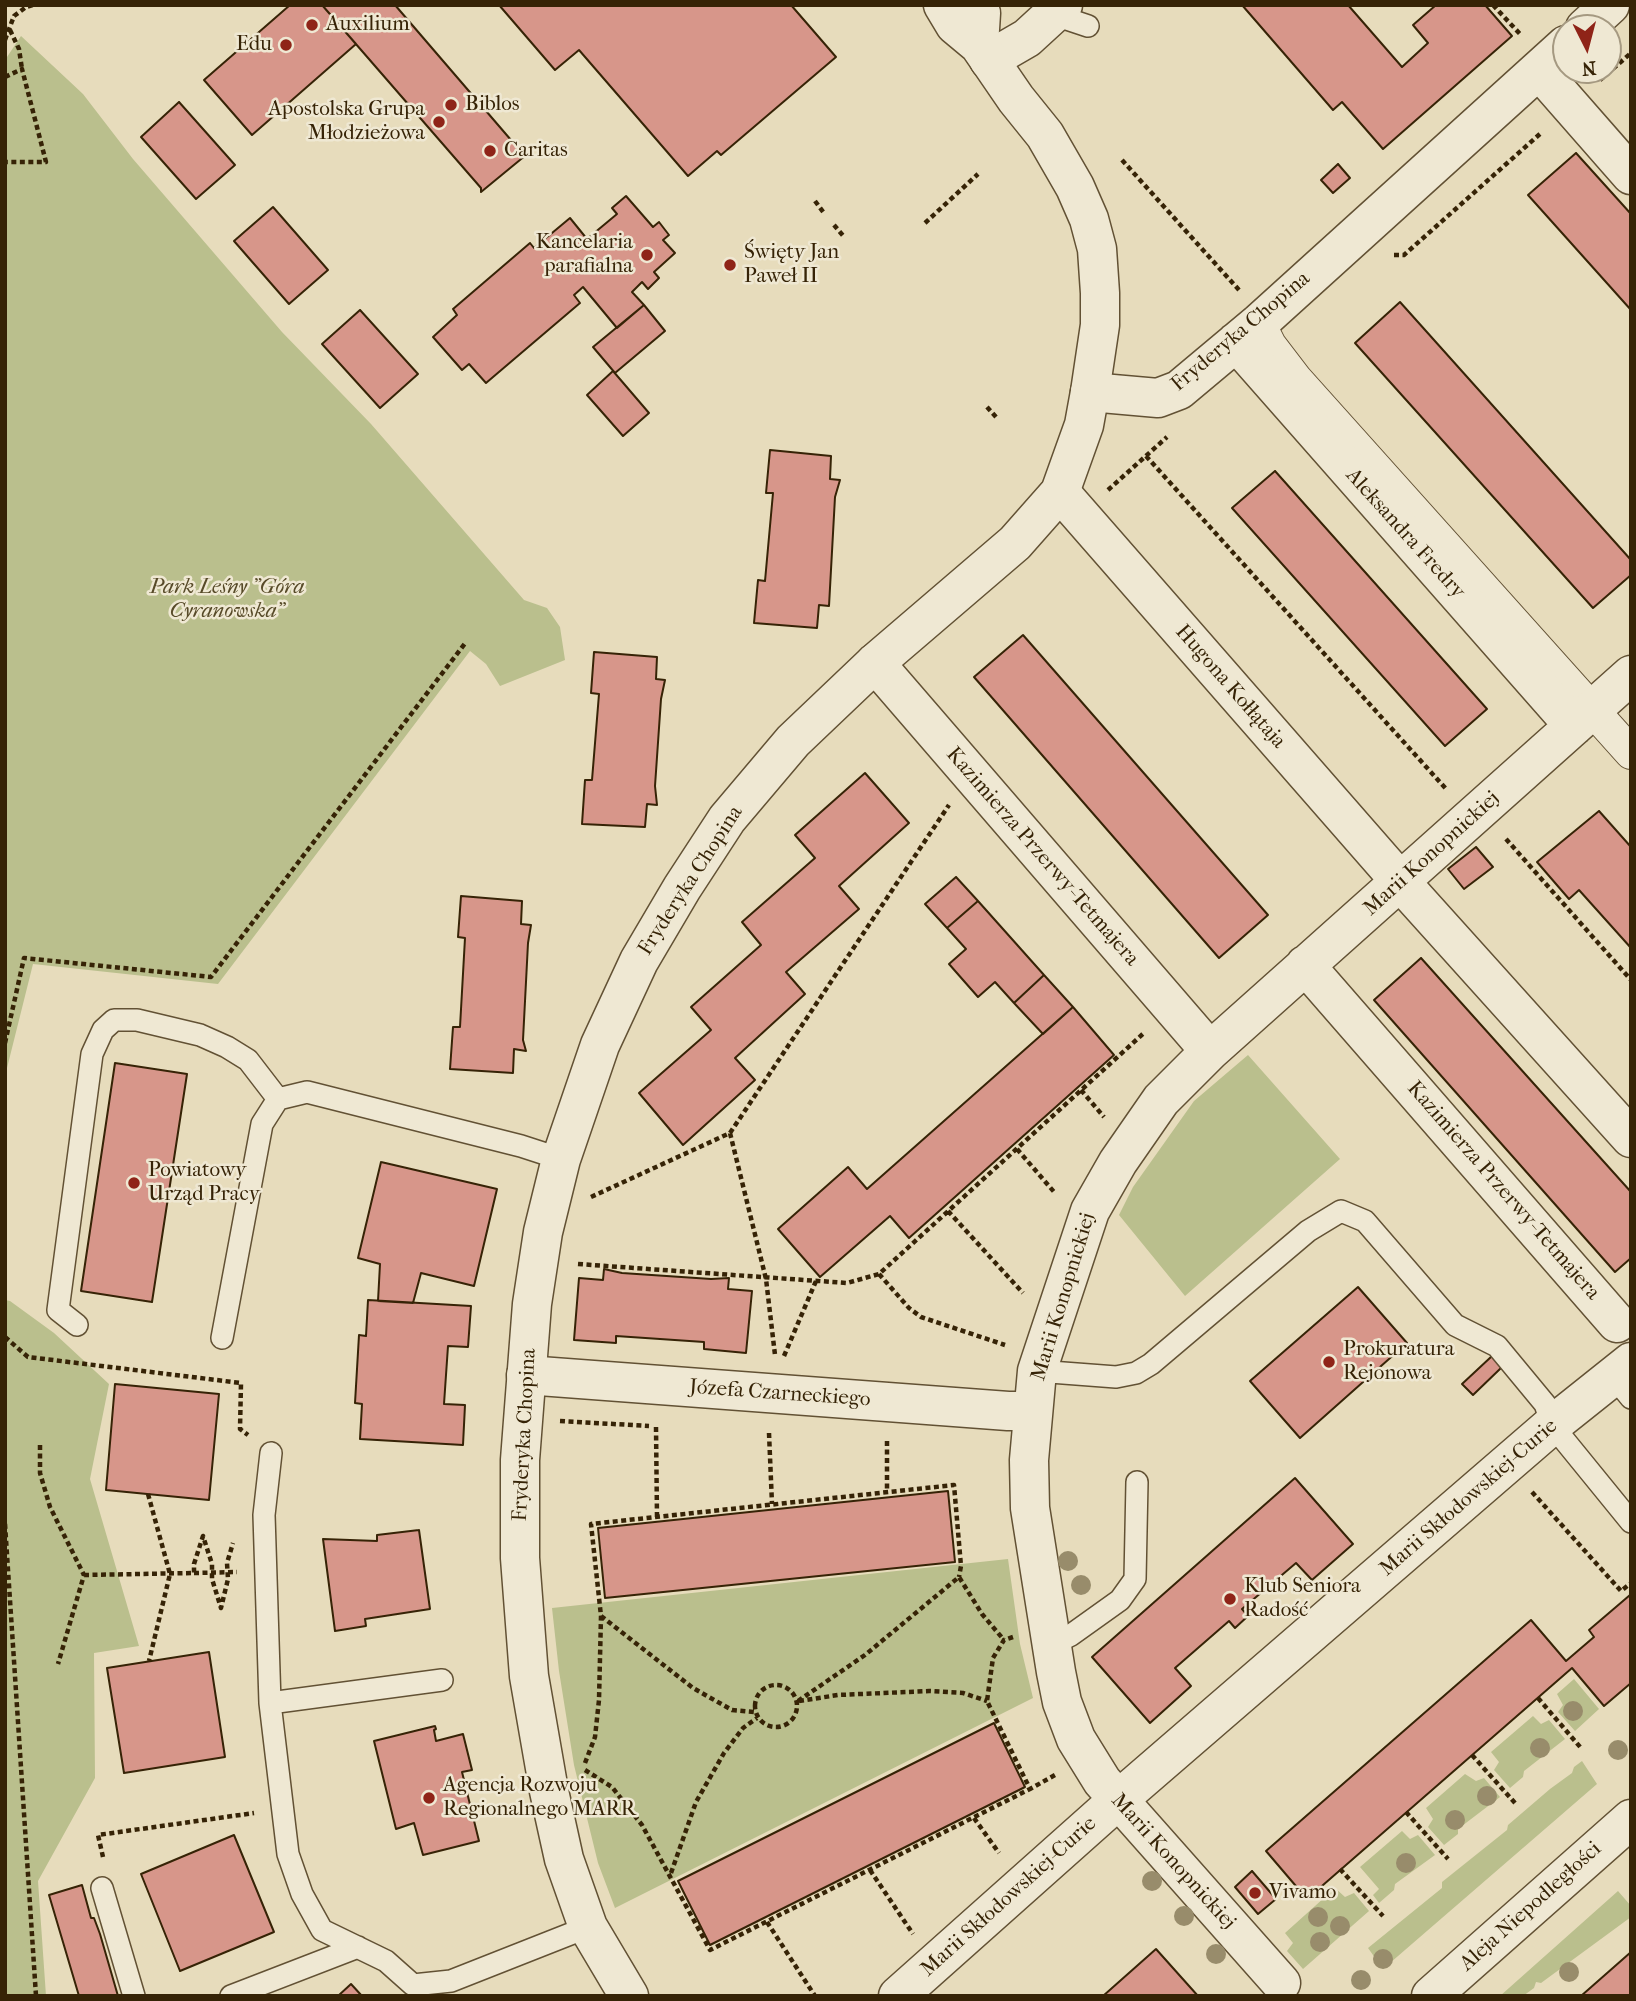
<!DOCTYPE html>
<meta charset="utf-8">
<style>
body{margin:0}
#map{position:relative;width:1636px;height:2001px;overflow:hidden;background:#e7dcbc;font-family:"IM FELL French Canon",serif}
canvas{display:block}
.frame{position:absolute;inset:0;border:7px solid #362306;pointer-events:none}
.north{position:absolute;left:1552px;top:14px;width:70px;height:70px;box-sizing:border-box;background:#efe8d3;border:2px solid #a59981;border-radius:50%;rotate:174deg;font-size:19px;font-weight:700;line-height:28px;text-align:center;color:#362306}
.north::after{content:'';display:block;margin:auto;width:24px;height:32px;background:#8f2418;clip-path:polygon(50% 0,100% 100%,50% 72%,0 100%)}
</style>
<div id="map">
<canvas width="1636" height="2001"></canvas>
<div class="frame"></div>
<div class="north">N</div>
</div>
<script>
const ctx = document.querySelector('canvas').getContext('2d');
ctx.lineJoin = 'round';
function paint(path, color) { ctx.fillStyle = color; ctx.fill(path, 'evenodd'); }
const poly = rows => new Path2D(rows.map(r => 'M' + r).join(''));
function trace(path, color, width, dash) { ctx.strokeStyle = color; ctx.lineWidth = width; ctx.lineCap = dash ? 'butt' : 'round'; ctx.setLineDash(dash || []); ctx.stroke(path); }
function drawText(font, color, halo, rows, align = 'center') {
  ctx.font = font + ' "IM FELL French Canon",serif'; ctx.lineWidth = 5; ctx.setLineDash([]); ctx.textBaseline = 'middle'; ctx.strokeStyle = halo; ctx.fillStyle = color; for (const [text, x, y, turn = 0] of rows) {
    ctx.save(); ctx.translate(x, y); ctx.rotate((+turn || 0) * Math.PI / 180); ctx.textAlign = isNaN(turn) ? turn : align; if (halo) ctx.strokeText(text, 0, 0); ctx.fillText(text, 0, 0); ctx.restore();
  }
}
paint(poly([
 [21,36,83,94,133,159,282,332,371,424,524,600,547,608,560,627,565,660,500,686,486,664,470,651,218,984,33,964,5,1076,5,60],
 [1248,1055,1340,1159,1185,1296,1119,1215,1133,1187,1194,1101],
 [5,1300,10,1301,54,1333,109,1384,90,1479,139,1646,94,1653,95,1778,38,1881,46,1996,5,1996],
 [1008,1559,1020,1644,1033,1698,615,1908,598,1863,574,1765,559,1671,552,1608],
 [1574,1679,1599,1709,1575,1731,1558,1712,1563,1705,1557,1694],
 [1533,1716,1541,1724,1549,1720,1565,1739,1524,1771,1523,1777,1510,1788,1494,1770,1499,1762,1491,1752],
 [1582,1761,1597,1784,1383,1969,1368,1948,1442,1888,1442,1882,1507,1830,1508,1825,1550,1789,1572,1773,1574,1767],
 [1465,1774,1476,1781,1484,1778,1500,1797,1458,1829,1458,1834,1444,1845,1428,1827,1433,1819,1426,1808],
 [1402,1831,1410,1839,1418,1835,1435,1855,1395,1884,1394,1890,1379,1903,1373,1895,1379,1889,1360,1867],
 [1335,1888,1345,1897,1354,1893,1369,1911,1303,1969,1287,1951,1293,1943,1285,1933],
 [1618,1891,1631,1906,1631,1917,1541,1983,1536,1982,1534,1988,1523,1996,1500,1996]
]), '#babf8d');
const building = poly([
 [290,5,322,5,356,44,252,135,204,80,290,5],
 [322,5,395,5,523,154,526,155,481,192,481,188,322,5],
 [499,5,791,5,836,57,721,155,717,151,688,176,579,50,555,70,499,5],
 [1242,5,1348,5,1402,67,1428,43,1413,25,1436,5,1485,5,1512,36,1383,149,1342,102,1333,110,1242,5],
 [179,102,235,165,196,199,141,137,179,102],
 [1576,153,1631,214,1631,310,1528,195,1576,153],
 [1338,164,1350,178,1333,193,1321,180,1338,164],
 [626,196,653,227,659,222,669,235,663,240,675,253,654,272,659,278,648,289,642,282,632,292,644,305,617,328,583,287,574,295,580,303,486,383,469,364,462,370,433,337,457,315,453,309,530,243,534,248,570,218,587,239,617,214,612,208,626,196],
 [273,207,328,270,289,304,234,241,273,207],
 [1400,302,1631,560,1631,575,1593,608,1355,343,1400,302],
 [644,305,665,331,615,373,593,347,644,305],
 [360,310,418,374,380,408,322,344,360,310],
 [613,371,649,413,623,436,587,395,613,371],
 [770,450,831,456,830,479,840,480,835,497,829,606,819,605,817,628,754,623,758,580,765,581,773,493,766,493,770,450],
 [1275,471,1487,709,1445,746,1232,508,1275,471],
 [1023,635,1268,915,1219,958,974,677,1023,635],
 [594,652,657,657,656,679,665,680,661,699,655,786,657,805,647,804,645,827,582,824,585,780,592,780,599,694,591,693,594,652],
 [865,773,909,823,839,886,859,909,786,972,805,994,735,1058,755,1080,683,1145,639,1093,711,1030,691,1007,761,945,742,922,815,858,795,835,865,773],
 [1599,811,1631,847,1631,948,1579,890,1569,899,1537,862,1599,811],
 [1476,847,1493,867,1464,889,1448,869,1476,847],
 [956,877,978,901,947,928,925,904,956,877],
 [461,896,522,901,521,924,531,925,528,943,523,1040,526,1051,514,1049,513,1073,450,1069,453,1027,460,1027,465,938,458,937,461,896],
 [978,901,1044,975,1014,1003,995,982,978,997,949,964,966,949,947,928,978,901],
 [1421,958,1631,1192,1631,1258,1615,1272,1374,1000,1421,958],
 [1044,975,1073,1007,1043,1034,1014,1003,1044,975],
 [1073,1007,1114,1055,909,1238,890,1216,820,1277,778,1229,848,1167,867,1189,1073,1007],
 [115,1063,187,1074,152,1302,81,1291,115,1063],
 [381,1162,497,1189,474,1286,421,1273,413,1303,378,1301,380,1264,358,1258,381,1162],
 [604,1269,622,1273,711,1279,729,1278,728,1289,752,1291,746,1353,704,1349,704,1342,616,1336,616,1343,574,1340,579,1278,603,1280,604,1269],
 [1358,1287,1407,1343,1300,1438,1250,1381,1358,1287],
 [368,1300,471,1306,468,1347,448,1346,444,1404,465,1405,463,1445,360,1439,362,1404,355,1403,359,1335,366,1336,368,1300],
 [1492,1356,1502,1367,1473,1395,1462,1384,1492,1356],
 [115,1384,219,1394,209,1500,106,1490,115,1384],
 [1295,1478,1353,1544,1312,1580,1296,1563,1242,1609,1248,1616,1235,1628,1229,1621,1175,1668,1191,1686,1150,1723,1092,1657,1295,1478],
 [948,1491,955,1562,605,1598,598,1528,948,1491],
 [419,1530,430,1609,365,1619,366,1626,335,1631,323,1539,377,1541,377,1535,419,1530],
 [1630,1595,1631,1683,1604,1706,1572,1668,1307,1899,1266,1851,1531,1620,1566,1661,1594,1637,1589,1630,1630,1595],
 [209,1652,225,1757,124,1773,107,1668,209,1652],
 [994,1723,1025,1787,710,1945,678,1881,994,1723],
 [435,1726,436,1729,434,1730,436,1741,463,1734,472,1770,462,1772,479,1841,423,1855,414,1823,396,1829,374,1741,435,1726],
 [234,1835,274,1932,180,1971,141,1874,234,1835],
 [1252,1871,1276,1899,1258,1914,1235,1887,1252,1871],
 [82,1885,91,1918,94,1918,100,1934,118,1996,79,1996,49,1895,82,1885],
 [1156,1949,1198,1996,1103,1996,1156,1949],
 [1631,1952,1631,1996,1581,1996,1631,1952],
 [351,1984,362,1996,338,1996,351,1984]
]);
paint(building, '#d7968a');
trace(building, '#362306', 2);
const service = poly([
 [1055,15,1088,26],
 [77,1325,58,1310,92,1054,103,1030,114,1020,137,1020,200,1035,227,1047,248,1060,278,1099],
 [222,1338,262,1124,278,1099,307,1092,521,1146,561,1159],
 [1037,1371,1116,1377,1136,1373,1151,1364,1308,1231,1341,1211,1365,1221,1455,1325,1497,1346,1545,1404,1552,1425,1631,1522],
 [1613,1376,1631,1398],
 [271,1453,264,1515,270,1703,288,1854,302,1894,322,1930,386,1961,413,1985,451,1981,588,1927],
 [1051,1645,1071,1635,1120,1600,1135,1579,1137,1482],
 [270,1703,442,1680],
 [102,1888,134,1996],
 [231,1996,358,1947]
]);
const pedestrian = poly([
 [1259,323,1270,345,1296,379,1631,753]
]);
const minor = poly([
 [1585,28,1610,5],
 [989,60,1027,38,1063,5],
 [1539,70,1631,175],
 [1236,342,1574,726],
 [1090,392,1158,398,1179,390,1259,323,1566,45],
 [1060,492,1414,897,1631,1138],
 [875,663,1210,1051],
 [1305,965,1617,1323],
 [526,1375,1008,1411,1033,1411],
 [1281,1983,1102,1781,1076,1739,1062,1702,1056,1672,1030,1508,1029,1460,1037,1371,1090,1211,1118,1162,1161,1100,1210,1051,1631,675],
 [898,1996,1118,1800,1552,1425,1631,1362]
]);
const tertiary = poly([
 [978,5,981,13,979,45],
 [629,1996,588,1927,564,1859,549,1791,529,1676,520,1558,520,1460,532,1304,543,1232,561,1159,600,1045,639,961,682,888,727,819,793,741,875,663,1015,543,1060,492,1084,425,1090,392,1100,325,1100,293,1097,249,1089,219,1075,187,1045,135,1016,99,979,45,955,25,943,5],
 [1431,1996,1631,1819]
]);
trace(service, '#625134', 24);
trace(pedestrian, '#625134', 34);
trace(minor, '#625134', 41);
trace(tertiary, '#625134', 41);
trace(poly([
 [1493,5,1520,34],
 [10,30,19,49,22,69],
 [5,40,14,16,26,7,33,5],
 [5,77,22,69,46,162,5,162],
 [1600,80,1631,53],
 [1122,160,1239,290],
 [815,201,824,213],
 [925,223,978,174],
 [834,225,845,238],
 [1394,255,1404,255,1541,133],
 [987,407,996,417],
 [1146,456,1447,790],
 [1108,490,1167,437],
 [1506,839,1631,980],
 [5,1043,24,958,211,977,466,642],
 [1081,1090,1104,1117],
 [730,1133,766,1279,775,1355],
 [1017,1149,1055,1193],
 [591,1197,730,1133,949,805],
 [948,1211,1023,1293],
 [578,1264,847,1283,879,1274,1145,1032],
 [879,1274,909,1308,921,1317,1005,1345],
 [5,1337,28,1357,241,1383,240,1429,248,1435],
 [784,1356,816,1281],
 [560,1421,649,1426],
 [656,1427,657,1517],
 [769,1433,772,1504],
 [887,1441,887,1492],
 [40,1445,40,1473,50,1507,84,1575,58,1664],
 [1532,1492,1621,1591,1631,1583],
 [148,1494,170,1574,149,1661],
 [5,1524,36,1996],
 [194,1573,237,1572],
 [84,1575,194,1573,194,1564,203,1536,212,1564,212,1579,221,1608,228,1579,227,1563,233,1543],
 [601,1616,693,1688,732,1710,754,1712],
 [1013,1637,1004,1640,993,1658,987,1701,1030,1789,1055,1775],
 '755 1706a21 21 0 1 1 42 0a21 21 0 1 1-42 0Z',
 [1538,1698,1581,1748],
 [798,1701,865,1655,959,1577,982,1614,1004,1640],
 [799,1701,838,1695,929,1691,963,1693,987,1701],
 [1472,1755,1515,1803],
 [585,1763,595,1737,599,1700,601,1616,591,1524,954,1485,961,1566,959,1577],
 [585,1770,612,1787,642,1825,710,1950,1030,1789],
 [1406,1812,1448,1859],
 [974,1818,999,1853],
 [103,1857,98,1835,254,1813],
 [1340,1869,1383,1916],
 [870,1870,913,1934],
 [671,1873,696,1802,724,1753,743,1728,757,1718],
 [767,1922,815,1996]
]), '#362306', 4.5, [5, 3.5]);
trace(service, '#efe8d3', 21);
trace(pedestrian, '#efe8d3', 32);
trace(minor, '#efe8d3', 38);
trace(tertiary, '#efe8d3', 38);
ctx.fillStyle = '#988c6b';
for (const [x, y] of [
 [1068,1561],
 [1081,1585],
 [1573,1711],
 [1540,1748],
 [1618,1750],
 [1487,1796],
 [1455,1820],
 [1406,1863],
 [1152,1881],
 [1184,1916],
 [1318,1917],
 [1340,1926],
 [1320,1942],
 [1216,1954],
 [1383,1959],
 [1569,1972],
 [1361,1980]
]) { ctx.beginPath(); ctx.arc(x, y, 10, 0, 2 * Math.PI); ctx.fill(); }
for (const [x, y, r, color] of [
 [312,25,7,"#8f2418"],
 [286,45,7,"#8f2418"],
 [451,105,7,"#8f2418"],
 [439,122,7,"#8f2418"],
 [490,151,7,"#8f2418"],
 [647,255,7,"#8f2418"],
 [730,265,7,"#8f2418"],
 [134,1183,7,"#8f2418"],
 [1329,1362,7,"#8f2418"],
 [1230,1599,7,"#8f2418"],
 [429,1798,7,"#8f2418"],
 [1255,1893,7,"#8f2418"]
]) { const dot = new Path2D(); dot.arc(x, y, r, 0, 2 * Math.PI); ctx.fillStyle = color; ctx.fill(dot); trace(dot, '#efe8d3', 2.5); }
drawText('21px', '#362306', '#efe8d3', [
 ["Auxilium",326,25],
 ["Edu",272,45,"right"],
 ["Biblos",465,105],
 ["Apostolska Grupa",425,110,"right"],
 ["Młodzieżowa",425,134,"right"],
 ["Caritas",504,151],
 ["Kancelaria",633,243,"right"],
 ["parafialna",633,267,"right"],
 ["Święty Jan",744,253],
 ["Paweł II",744,277],
 ["Powiatowy",148,1171],
 ["Urząd Pracy",148,1195],
 ["Prokuratura",1343,1350],
 ["Rejonowa",1343,1374],
 ["Klub Seniora",1244,1587],
 ["Radość",1244,1611],
 ["Agencja Rozwoju",443,1786],
 ["Regionalnego MARR",443,1810],
 ["Vivamo",1269,1893]
], 'left');
drawText('21px', '#362306', '#efe8d3', [
 ["Fryderyka Chopina",1241,332,-40],
 ["Aleksandra Fredry",1405,534,48],
 ["Hugona Kołłątaja",1230,687,49],
 ["Marii Konopnickiej",1432,854,-42],
 ["Kazimierza Przerwy-Tetmajera",1042,857,49],
 ["Fryderyka Chopina",691,881,-57],
 ["Kazimierza Przerwy-Tetmajera",1503,1191,49],
 ["Marii Konopnickiej",1064,1297,-73],
 ["Józefa Czarneckiego",780,1394,4],
 ["Fryderyka Chopina",525,1435,-87],
 ["Marii Skłodowskiej-Curie",1469,1498,-41],
 ["Marii Konopnickiej",1173,1862,48],
 ["Marii Skłodowskiej-Curie",1009,1897,-42],
 ["Aleja Niepodległości",1531,1907,-42]
]);
drawText('italic 21px', '#574a28', '#efe8d3', [
 ["Park Leśny \"Góra",227,588],
 ["Cyranowska\"",227,612]
]);
</script>
